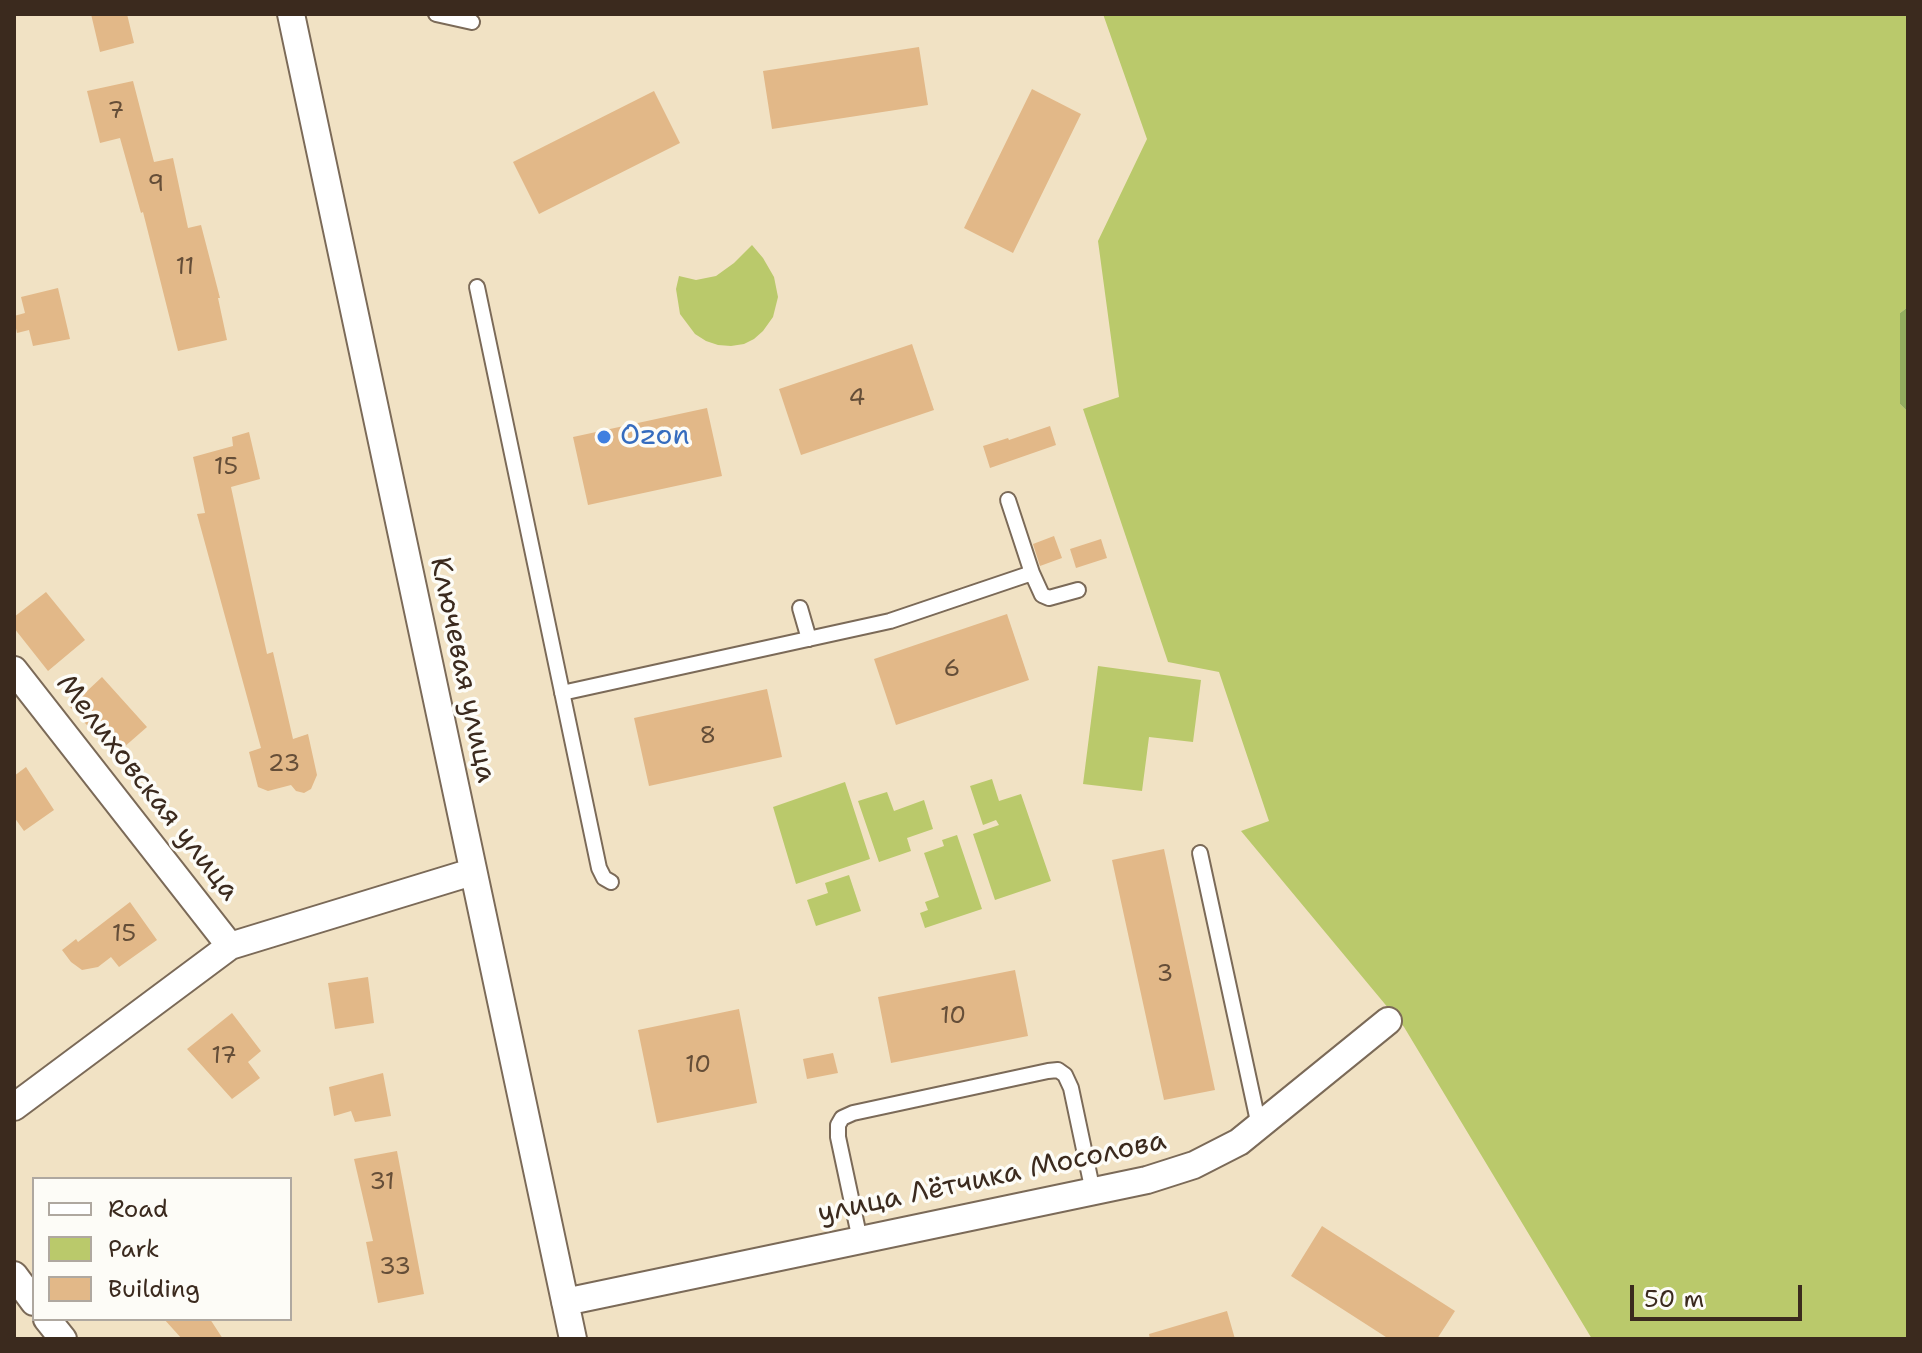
<!DOCTYPE html>
<meta charset="utf-8">
<style>
body{margin:0}
#map{position:relative;width:1922px;height:1353px;overflow:hidden;background:#f1e2c4;font-family:"Shantell Sans",sans-serif}
canvas{display:block}
.frame{position:absolute;inset:0;border:16px solid #3b2a1e;pointer-events:none}
.legend{position:absolute;left:32px;top:1177px;width:260px;height:144px;box-sizing:border-box;background:#fdfcf7;border:2px solid #afa8a0;margin:0;padding:10px 14px;list-style:none;font-size:24px;color:#3b2a1e}
.legend li{display:flex;align-items:center;gap:16px;height:40px}
.legend b{width:40px;border:2px solid #afa8a0}
.scale{position:absolute;left:1630px;top:1285px;width:172px;height:36px;box-sizing:border-box;border:4px solid #3b2a1e;border-top:0;padding-left:10px;font-size:24px;line-height:28px;white-space:nowrap;color:#3b2a1e;-webkit-text-stroke:6px #fdfcf7;paint-order:stroke}
</style>
<div id="map">
<canvas width="1922" height="1353"></canvas>
<div class="frame"></div>
<ul class="legend">
<li><b style="height:10px;background:#fff"></b>Road</li>
<li><b style="height:22px;background:#bac96b"></b>Park</li>
<li><b style="height:22px;background:#e2b888"></b>Building</li>
</ul>
<div class="scale">50 m</div>
</div>
<script>
const ctx = document.querySelector('canvas').getContext('2d');
ctx.lineJoin = 'round';
function paint(path, color) { ctx.fillStyle = color; ctx.fill(path, 'evenodd'); }
const poly = rows => new Path2D(rows.map(r => 'M' + r).join(''));
function trace(path, color, width, dash) { ctx.strokeStyle = color; ctx.lineWidth = width; ctx.lineCap = dash ? 'butt' : 'round'; ctx.setLineDash(dash || []); ctx.stroke(path); }
function drawText(font, color, halo, rows, align = 'center') {
  ctx.font = font + ' "Shantell Sans",sans-serif'; ctx.lineWidth = 7; ctx.setLineDash([]); ctx.textBaseline = 'middle'; ctx.strokeStyle = halo; ctx.fillStyle = color; for (const [text, x, y, turn = 0] of rows) {
    ctx.save(); ctx.translate(x, y); ctx.rotate((+turn || 0) * Math.PI / 180); ctx.textAlign = isNaN(turn) ? turn : align; if (halo) ctx.strokeText(text, 0, 0); ctx.fillText(text, 0, 0); ctx.restore();
  }
}
paint(poly([
 [1103,14,1908,14,1908,307,1900,313,1900,404,1908,412,1908,1339,1592,1339,1404,1027,1241,831,1269,821,1219,672,1168,662,1083,409,1119,397,1098,241,1147,139],
 [752,245,763,258,774,277,778,297,773,317,763,331,754,339,744,344,731,346,718,345,706,341,695,334,680,314,676,289,679,276,696,280,716,276,734,263],
 [1098,666,1201,680,1193,742,1149,737,1142,791,1083,784],
 [992,779,999,801,1021,794,1051,881,995,900,973,834,999,825,996,820,983,825,970,786],
 [845,782,870,859,796,884,773,807],
 [887,792,894,811,924,800,933,829,907,838,911,851,879,862,858,801],
 [957,835,982,909,925,928,920,913,928,910,925,902,939,897,924,853,944,846,942,840],
 [849,875,861,911,816,926,807,900,828,893,825,883]
]), '#bac96b');
paint(poly([
 [1908,307,1908,412,1900,404,1900,313]
]), '#93ad5f');
paint(poly([
 [91,14,127,14,134,43,100,52],
 [919,47,928,105,772,129,763,71],
 [133,81,154,162,173,158,188,228,201,225,220,298,218,298,227,340,178,351,143,212,141,213,120,138,100,143,87,91],
 [1032,89,1081,114,1013,253,964,228],
 [654,91,680,143,539,214,513,162],
 [58,288,70,339,33,346,29,330,17,333,14,319,14,316,25,313,21,297],
 [912,344,934,410,801,455,779,389],
 [707,408,722,476,588,505,573,437],
 [1050,426,1056,445,990,468,983,446,1008,438,1009,440],
 [249,432,260,479,231,487,267,654,273,652,293,739,308,734,317,775,311,789,304,793,296,791,291,785,268,791,258,787,249,752,261,748,197,514,205,513,193,457,233,446,232,437],
 [1054,536,1062,558,1040,566,1033,544],
 [1101,539,1107,558,1076,568,1070,549],
 [46,592,85,640,48,671,14,628,14,617],
 [1007,614,1029,680,896,725,874,659],
 [102,677,147,727,115,755,70,707],
 [767,689,782,757,649,786,634,718],
 [26,767,54,810,24,831,14,817,14,776],
 [1164,849,1215,1090,1164,1100,1112,860],
 [130,902,157,940,119,967,111,957,98,967,82,970,71,962,62,950,76,939,78,942],
 [1015,970,1028,1036,891,1063,878,997],
 [368,977,374,1023,335,1029,328,983],
 [739,1009,757,1103,657,1123,638,1030],
 [232,1013,261,1051,248,1062,260,1078,232,1099,187,1049],
 [833,1053,838,1073,807,1079,803,1059],
 [383,1073,391,1116,355,1122,351,1111,334,1116,329,1087],
 [397,1151,424,1294,378,1303,366,1242,373,1241,354,1159],
 [1322,1226,1455,1311,1437,1339,1389,1339,1291,1276],
 [1227,1311,1235,1339,1150,1339,1149,1334],
 [164,1319,210,1319,223,1339,182,1339]
]), '#e2b888');
const lane = poly([
 [436,14,472,22],
 [477,287,599,868,604,878,611,882],
 [1032,573,1042,595,1049,598,1078,590],
 [800,608,809,639],
 [562,693,890,621,1032,573,1008,500],
 [1200,853,1259,1126],
 [860,1240,838,1137,838,1125,842,1118,853,1113,1048,1071,1058,1070,1065,1075,1071,1088,1093,1192]
]);
const street = poly([
 [291,14,573,1339],
 [14,670,230,946],
 [14,1107,230,946,472,872],
 [14,1275,34,1302],
 [565,1302,1147,1180,1194,1165,1239,1142,1388,1021],
 [47,1319,63,1339]
]);
trace(lane, '#7b6a58', 18);
trace(street, '#7b6a58', 30);
trace(lane, '#fff', 14);
trace(street, '#fff', 26);
for (const [x, y, r, color] of [
 [604,437,8,"#3f7fe0"]
]) { const dot = new Path2D(); dot.arc(x, y, r, 0, 2 * Math.PI); ctx.fillStyle = color; ctx.fill(dot); trace(dot, '#fdfcf7', 3); }
drawText('24px', '#654e38', null, [
 ["7",116,112],
 ["9",156,185],
 ["11",185,268],
 ["4",857,399],
 ["15",226,468],
 ["6",952,670],
 ["8",708,737],
 ["23",284,765],
 ["15",124,935],
 ["3",1165,975],
 ["10",953,1017],
 ["17",224,1057],
 ["10",698,1066],
 ["31",382,1183],
 ["33",395,1268]
]);
drawText('28px', '#366cbe', '#fdfcf7', [
 ["Ozon",620,437]
], 'left');
drawText('28px', '#3b2a1e', '#fdfcf7', [
 ["Ключевая улица",462,670,78],
 ["Мелиховская улица",147,788,52],
 ["улица Лётчика Мосолова",992,1178,-12]
]);
</script>
